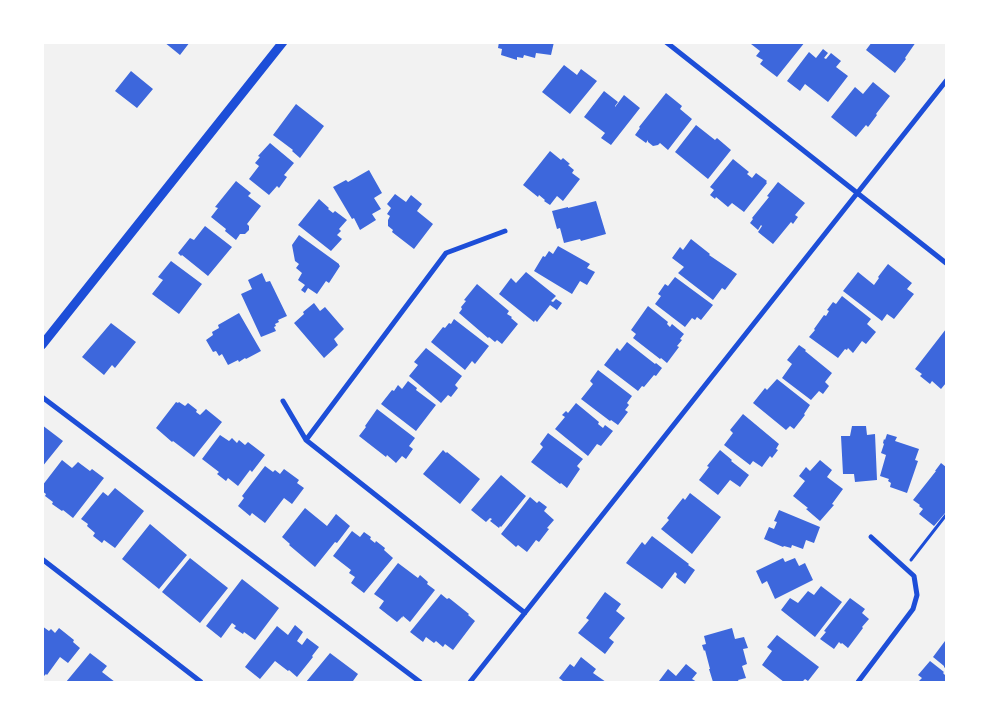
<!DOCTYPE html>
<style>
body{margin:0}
#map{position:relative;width:989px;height:725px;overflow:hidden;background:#f2f2f2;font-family:"Nunito Sans",sans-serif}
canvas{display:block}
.frame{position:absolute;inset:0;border:44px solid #fff;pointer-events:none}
</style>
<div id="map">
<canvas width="989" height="725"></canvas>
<div class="frame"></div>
</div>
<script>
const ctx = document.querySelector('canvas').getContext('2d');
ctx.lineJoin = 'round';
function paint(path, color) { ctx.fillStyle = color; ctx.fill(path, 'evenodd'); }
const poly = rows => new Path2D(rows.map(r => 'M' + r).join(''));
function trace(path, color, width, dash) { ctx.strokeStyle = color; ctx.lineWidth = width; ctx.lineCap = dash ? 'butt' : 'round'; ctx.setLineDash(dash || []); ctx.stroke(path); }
paint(poly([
 [164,42,190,42,180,55],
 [499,42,554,42,551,55,536,53,535,58,524,55,523,58,517,57,517,60,501,55,502,49,498,48],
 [752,42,805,42,777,77,760,64,763,60,756,56,760,51,751,44],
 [872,42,916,42,905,58,906,59,895,73,866,50],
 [823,49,828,53,824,58,826,59,831,53,841,61,836,67,848,76,828,102,805,84,800,91,787,81,809,52,816,58],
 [564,65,577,75,581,69,597,81,570,114,542,92],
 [131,71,153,89,137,108,115,91],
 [873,82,890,96,876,114,877,115,868,127,866,125,856,137,831,117,855,87,863,94],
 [604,91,618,102,615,106,615,107,624,95,640,108,611,145,601,138,605,133,584,117],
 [666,93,682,106,680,109,692,119,668,150,660,143,658,145,653,146,648,142,648,140,646,143,635,135,640,128,639,127],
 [296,104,324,126,300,158,292,151,293,150,273,135],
 [696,125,715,140,717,138,731,150,708,179,675,152],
 [270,143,294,163,284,175,287,177,279,188,277,186,269,195,249,179,259,166,255,163,260,157,258,156],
 [550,151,561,160,563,158,570,164,568,165,574,170,572,173,580,179,563,201,557,196,550,205,544,201,545,200,539,195,538,197,523,185],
 [733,159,749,172,747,174,752,178,756,173,767,181,766,182,767,183,744,212,732,203,728,207,716,197,715,199,710,195,714,190,710,187],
 [369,170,382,193,374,198,381,209,372,214,376,220,360,230,354,218,352,219,333,187,346,180,348,182],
 [236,181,251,193,248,196,261,206,247,224,249,226,249,230,245,234,240,234,236,240,225,231,226,229,211,217,218,208,215,207],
 [778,182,805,203,795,215,798,217,793,224,791,222,773,244,758,232,762,226,761,225,758,230,750,223,753,219,752,218,769,197,767,196],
 [395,194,406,202,411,195,422,204,417,211,433,224,414,249,392,232,393,230,388,226,388,220,390,216,387,214,391,208,387,204],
 [319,199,329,208,328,209,333,213,335,211,347,220,339,229,341,231,337,235,342,239,331,251,298,225],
 [596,201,606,234,581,241,580,239,564,243,560,228,557,229,552,211,568,207,568,208],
 [205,226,232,247,208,276,182,255,181,256,178,253,190,238,194,240],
 [299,235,339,264,339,265,340,266,329,283,326,281,317,294,308,288,305,293,301,290,305,285,298,280,302,273,296,268,299,264,295,261,292,245],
 [691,239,710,254,709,255,737,274,725,290,722,288,713,300,678,273,684,267,672,258,680,247,683,250],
 [558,246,590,264,587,268,595,272,587,285,580,281,572,294,534,271,543,256,545,257,549,251,553,254],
 [171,261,202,284,179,314,152,294,163,280,158,277],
 [888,264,912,283,907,289,914,294,894,319,887,314,882,321,843,291,858,272,874,285,879,278,878,277],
 [526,272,556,296,551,301,553,302,556,299,562,303,557,310,550,305,537,322,535,320,534,322,499,294,511,278,516,283],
 [262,273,266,282,270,281,287,316,278,320,279,322,275,324,276,326,274,327,276,331,261,337,241,294,252,289,248,280],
 [675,277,713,305,701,320,697,317,695,320,692,318,685,327,655,304,661,296,658,294,665,284,668,286],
 [477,284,509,311,507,314,512,317,511,318,518,324,502,344,497,340,495,342,489,337,488,338,459,313,462,309,461,307,466,301,464,300],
 [842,296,871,319,867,324,876,332,866,344,862,341,853,353,848,348,847,350,845,349,838,358,809,337,815,330,814,329,824,315,826,316,829,311,827,310,833,302,836,304],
 [314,303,320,311,325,307,344,329,334,339,338,345,324,358,294,323,304,314,303,312],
 [648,306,668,322,667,324,670,327,672,324,684,334,680,339,682,340,677,346,679,347,667,363,661,358,660,359,633,338,636,334,631,330],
 [239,313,261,351,246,359,245,358,239,362,238,360,228,365,222,354,219,356,216,351,213,352,206,340,213,335,212,332,219,328,218,325],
 [454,319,489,346,475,364,472,361,465,370,431,342,443,327,445,328,449,323,451,324],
 [111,323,136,342,115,368,112,365,104,375,82,357],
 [946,329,946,383,941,389,932,381,930,384,920,376,922,374,915,369],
 [627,342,655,364,656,363,662,368,656,376,654,375,644,387,642,386,638,391,604,365,617,348,620,351],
 [799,345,806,350,805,351,832,373,825,382,829,386,823,394,819,391,811,400,782,378,792,364,787,360],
 [426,348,462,376,455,385,458,388,451,397,448,395,441,403,409,376,418,365,414,362],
 [598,370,632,396,627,403,629,405,625,410,628,412,618,425,611,420,610,421,581,399,593,384,590,381],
 [777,379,810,405,804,414,805,415,794,429,790,426,786,430,753,403,765,388,767,390],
 [408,381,417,388,416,390,436,405,416,431,381,404,392,390,394,391,398,385,402,389],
 [176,402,178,403,179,402,185,406,188,403,197,410,196,412,200,415,206,409,222,422,194,457,173,441,172,442,156,428],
 [576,403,599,422,598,424,603,428,605,425,613,431,601,446,597,444,588,456,555,429,565,417,562,415,566,411,568,413],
 [377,409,415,438,409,446,413,449,406,459,402,456,396,463,387,455,386,457,359,436,366,427,365,426],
 [743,414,779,444,776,449,778,450,772,458,770,456,762,467,753,461,750,465,724,445,733,433,730,430],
 [42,425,63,441,42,467],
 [852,426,866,426,867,435,875,434,877,480,855,482,854,474,843,474,841,436,850,436],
 [548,433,583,459,577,466,580,469,567,488,561,483,560,484,531,462,543,447,540,444],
 [887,434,897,437,895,441,919,449,915,460,918,461,907,493,890,487,891,483,888,481,889,479,880,476,886,455,881,453,884,444,883,443,884,439,885,440],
 [220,435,229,441,232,438,237,443,239,440,245,445,248,442,265,455,252,472,250,470,238,486,228,478,226,481,217,474,219,472,202,459],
 [443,450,446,453,447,452,480,479,460,504,423,474],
 [720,450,732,460,731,461,749,475,740,487,730,480,718,495,699,480,709,467,707,466],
 [62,460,72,468,78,462,90,471,92,469,104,478,73,518,63,510,62,511,52,504,53,502,45,496,46,494,42,491,42,486],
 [820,460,832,470,827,477,843,489,832,504,834,505,820,521,806,509,808,508,793,496,805,481,799,476,806,467,810,471],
 [941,463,946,467,946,512,934,526,919,514,923,509,919,506,920,505,913,500,936,471,935,471],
 [265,466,273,472,275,470,280,474,284,469,299,480,297,483,304,488,292,504,284,498,265,523,252,513,250,516,238,506,244,498,242,496],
 [501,475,526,496,501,527,500,526,499,528,490,521,492,519,490,518,486,522,471,510],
 [115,488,144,511,115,548,104,540,102,543,93,536,95,533,87,526,88,524,81,519,103,492,108,496],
 [690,493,721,517,692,554,661,529,669,520,667,518,683,498,685,500],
 [530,497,537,503,539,501,547,507,544,511,554,520,547,528,549,529,539,542,536,540,527,552,518,545,516,547,501,534],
 [305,508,327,526,336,514,350,526,337,543,335,542,315,567,289,545,290,544,282,537],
 [779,510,820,527,814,543,806,540,803,549,792,545,791,548,784,546,783,547,764,539,769,527,774,529,777,522,774,521],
 [150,524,187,555,159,589,122,559],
 [352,531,360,537,364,532,371,537,370,539,375,543,376,541,385,548,384,550,393,558,364,593,351,583,355,577,349,573,351,570,333,556],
 [652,536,689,564,688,565,695,570,685,584,676,577,677,574,675,572,662,589,626,563,642,542,645,545],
 [190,558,228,588,200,623,162,592],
 [783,558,785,562,795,558,799,566,805,563,813,580,775,599,767,581,762,584,756,571],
 [398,563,418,578,420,575,428,582,427,584,435,590,410,622,403,616,402,618,402,617,397,622,379,608,384,601,374,594],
 [242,579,279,608,255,640,244,632,243,634,234,628,236,626,232,623,221,638,206,626],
 [821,586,842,602,815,637,781,610,790,598,798,603,808,591,814,595],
 [605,592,621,604,616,611,625,618,609,638,614,642,605,654,578,633,589,620,586,618],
 [441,594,447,599,449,598,469,614,468,615,475,621,453,650,445,644,443,647,436,641,434,643,426,637,423,642,410,632],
 [850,598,865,609,862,613,869,619,862,627,863,628,848,648,842,643,841,644,839,642,834,649,820,639,826,632,824,631],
 [295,625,303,632,297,641,302,645,307,638,319,647,312,656,313,657,297,677,289,670,288,671,275,661,260,679,245,667,277,626,288,635],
 [42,626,49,631,51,629,55,633,59,628,74,640,73,642,80,648,68,663,60,657,47,675,46,674,42,678],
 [732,628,735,639,744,637,748,648,743,649,747,664,742,666,746,678,738,680,739,682,713,682,709,669,710,669,705,650,704,651,702,645,706,644,704,636],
 [777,635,819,667,808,681,805,679,802,682,784,682,762,665,772,651,767,647],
 [945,641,946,643,946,669,944,667,944,666,933,657],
 [90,653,107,666,102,672,115,682,66,682],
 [330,653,358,674,353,681,354,682,306,682],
 [581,657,596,669,593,673,606,682,562,682,563,681,559,678,570,664,574,667],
 [930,661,944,672,943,673,946,676,946,682,918,682,922,678,918,675],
 [686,664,697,673,692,679,697,682,661,682,659,681,668,669,676,676]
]), '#3d67dc');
trace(poly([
 [911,560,946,515]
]), '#1d4ed8', 3);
trace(poly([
 [666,42,946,263],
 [42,397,420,682],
 [283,401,306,440,525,613],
 [306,440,446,253,505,231],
 [42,559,201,682],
 [470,682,946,81],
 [858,682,913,609,917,595,914,576,871,537]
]), '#1d4ed8', 5);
trace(poly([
 [42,345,283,42]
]), '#1d4ed8', 9);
</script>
